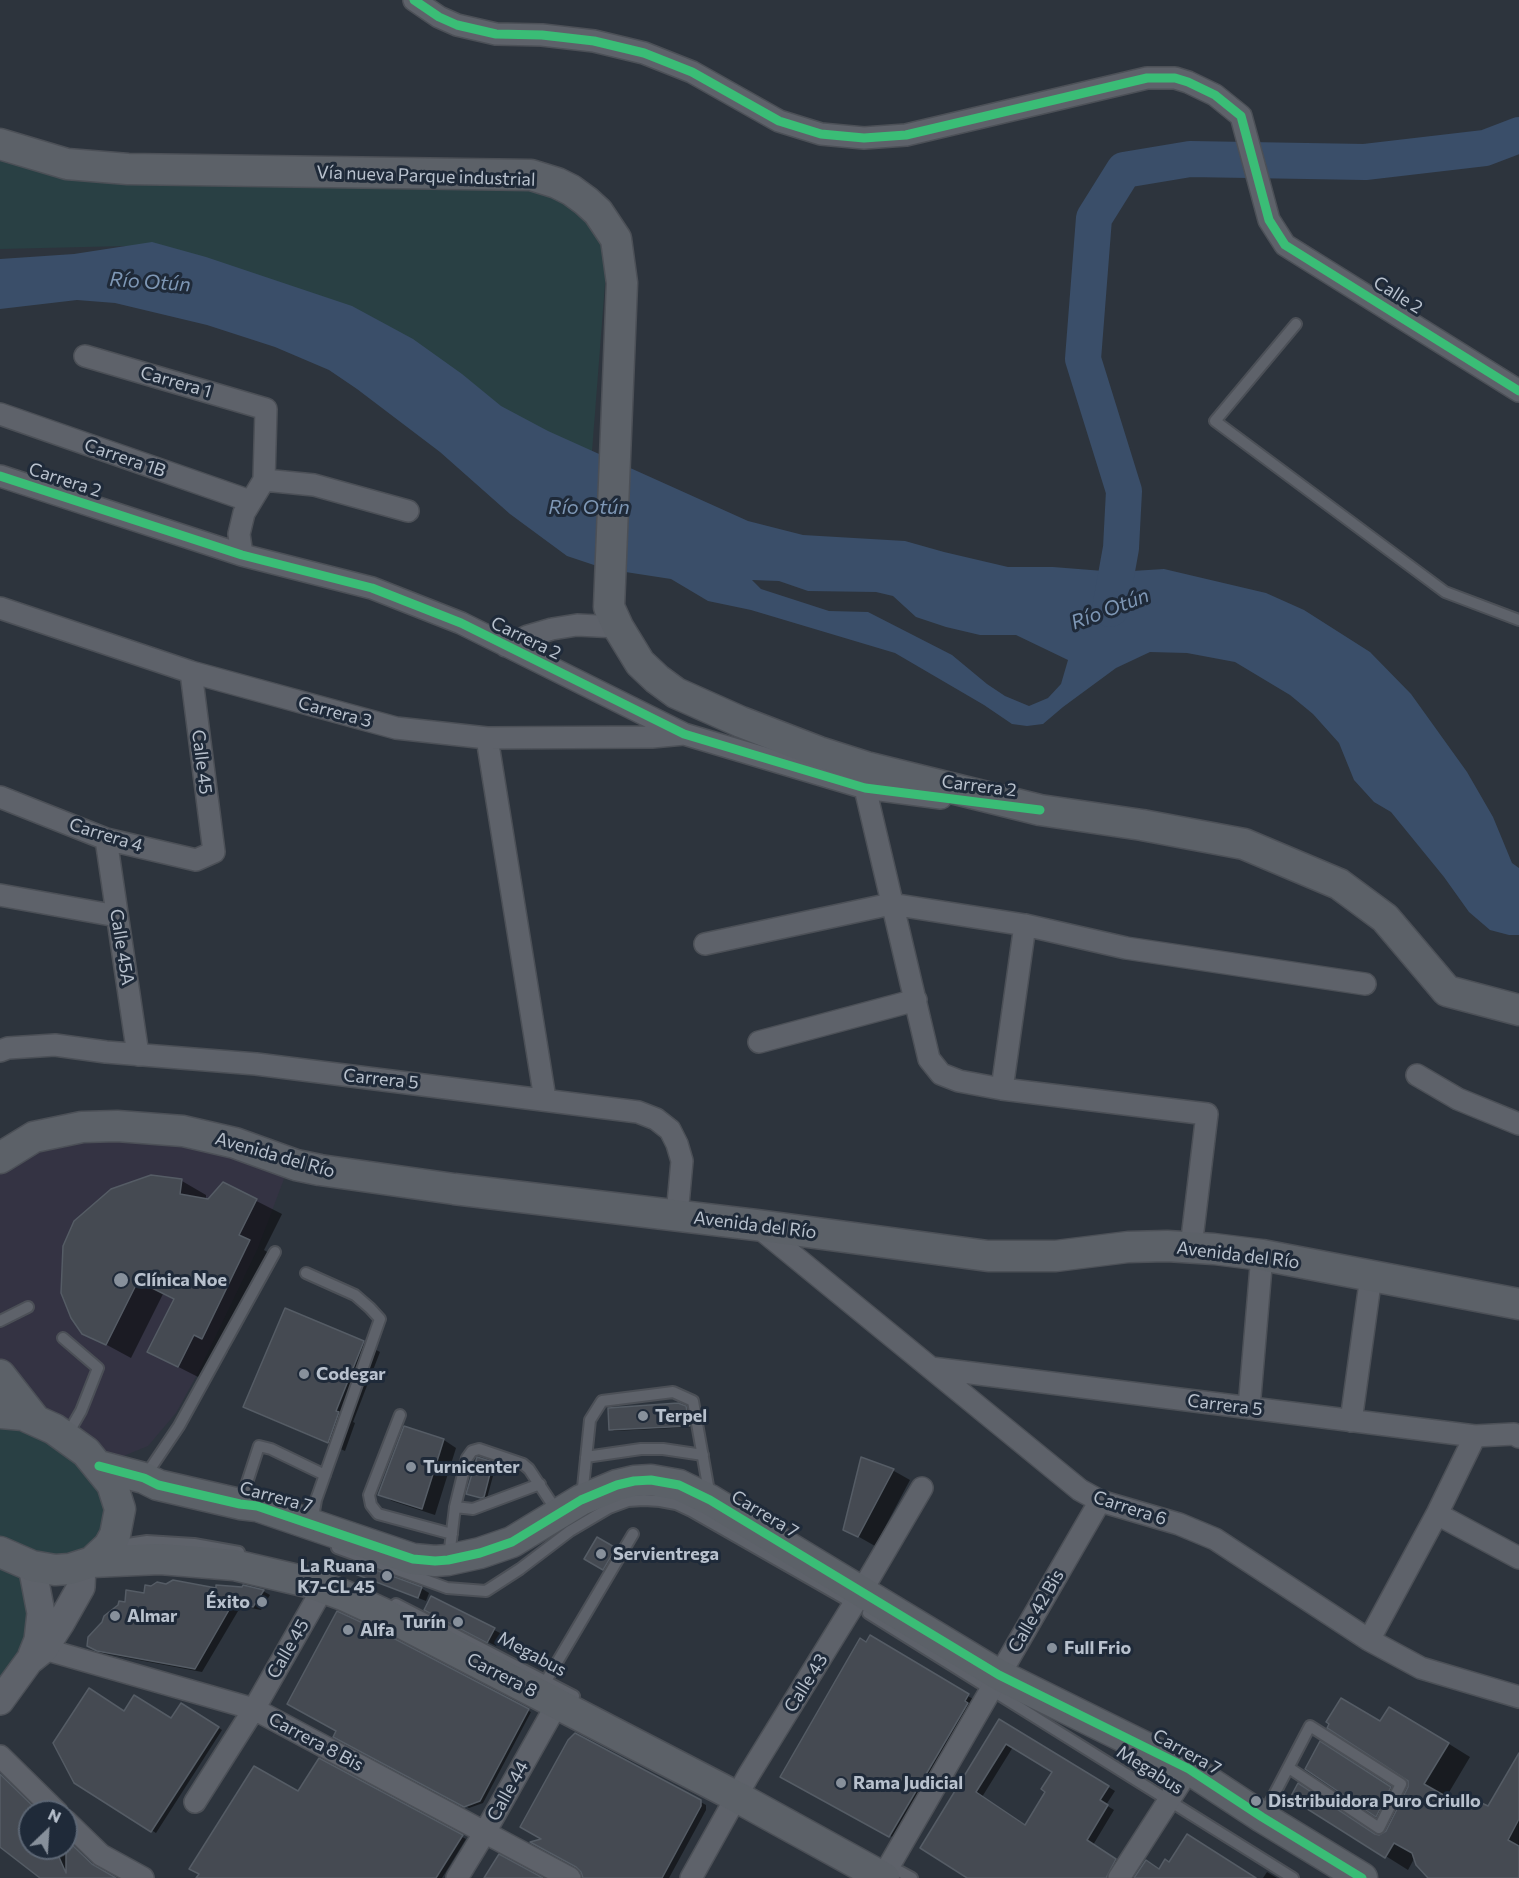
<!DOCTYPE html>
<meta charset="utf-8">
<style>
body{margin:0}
#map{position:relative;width:1519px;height:1878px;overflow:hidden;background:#2d343d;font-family:Commissioner,sans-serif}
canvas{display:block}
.north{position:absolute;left:18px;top:1800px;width:60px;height:60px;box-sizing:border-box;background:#1f2a39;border:2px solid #5c6674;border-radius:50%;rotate:25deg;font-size:16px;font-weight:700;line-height:24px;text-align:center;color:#b8c1cd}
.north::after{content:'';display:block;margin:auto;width:21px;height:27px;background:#87909b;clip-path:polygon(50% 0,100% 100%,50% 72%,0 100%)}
</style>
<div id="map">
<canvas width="1519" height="1878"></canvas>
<div class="north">N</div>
</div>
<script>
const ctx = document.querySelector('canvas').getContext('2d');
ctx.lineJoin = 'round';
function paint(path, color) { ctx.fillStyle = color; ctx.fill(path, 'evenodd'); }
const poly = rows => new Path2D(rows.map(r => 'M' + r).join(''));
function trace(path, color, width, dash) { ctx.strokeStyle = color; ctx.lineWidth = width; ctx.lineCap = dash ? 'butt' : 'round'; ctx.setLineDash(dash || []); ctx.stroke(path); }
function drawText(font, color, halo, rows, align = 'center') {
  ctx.font = font + ' Commissioner,sans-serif'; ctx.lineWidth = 6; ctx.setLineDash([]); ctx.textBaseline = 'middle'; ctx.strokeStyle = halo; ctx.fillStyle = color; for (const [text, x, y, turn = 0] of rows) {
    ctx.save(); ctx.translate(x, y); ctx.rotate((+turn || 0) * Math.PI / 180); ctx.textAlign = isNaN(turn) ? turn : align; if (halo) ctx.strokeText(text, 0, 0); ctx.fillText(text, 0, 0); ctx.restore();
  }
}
paint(poly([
 [82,1127,290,1163,258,1248,198,1373,176,1413,148,1446,99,1466,0,1375,0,1158]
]), '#343343');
paint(poly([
 [0,144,67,164,457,175,586,201,607,258,589,490,127,246,0,249],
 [0,1413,86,1452,115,1535,44,1568,24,1657,0,1678]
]), '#294044');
paint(poly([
 [152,242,206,257,352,306,413,339,462,374,501,406,548,431,748,521,803,535,905,541,944,552,1008,567,1053,567,1116,572,1164,569,1266,593,1304,610,1370,652,1411,694,1467,772,1493,817,1512,863,1519,868,1519,935,1509,935,1490,930,1469,912,1444,877,1391,812,1374,802,1354,780,1339,743,1313,714,1290,695,1235,662,1187,653,1150,652,1116,668,1063,707,1043,724,1027,726,1012,724,984,705,895,653,751,610,708,601,671,579,606,569,567,556,510,514,440,452,357,389,329,370,275,347,207,325,115,303,77,300,0,309,0,259,74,254],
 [752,580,779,581,808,591,876,592,893,596,916,617,946,627,980,635,1016,635,1068,660,1061,684,1048,698,1029,706,1005,696,987,684,952,655,868,612,829,611,761,589]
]), '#3a4e69');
paint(poly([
 [182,1181,206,1195,206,1200,208,1201,223,1184,282,1214,264,1250,274,1256,228,1352,220,1348,204,1380,149,1352,175,1300,163,1294,131,1358,83,1332],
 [285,1310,363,1343,380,1352,353,1422,355,1423,345,1451,261,1415,245,1406],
 [686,1408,689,1410,693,1427,614,1431,611,1429],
 [405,1428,444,1440,456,1448,435,1515,392,1501,380,1494],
 [479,1459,496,1465,487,1498,468,1493,475,1462],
 [862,1459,894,1471,910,1480,875,1546,845,1529],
 [597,1539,623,1554,612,1573,586,1559],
 [352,1572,421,1588,429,1593,426,1601],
 [244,1587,263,1591,270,1595,261,1610,241,1606,202,1672,101,1653,93,1648,126,1603,145,1595,243,1588],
 [432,1598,502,1634,496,1646,433,1614],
 [376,1631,531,1712,483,1803,469,1808,335,1736],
 [871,1637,973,1699,970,1705,973,1708,896,1839,782,1777],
 [182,1705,222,1730,156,1833,75,1782,125,1713,172,1720],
 [999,1721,1115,1791,1106,1805,1114,1810,1093,1845,1122,1864,1109,1878,980,1878,922,1848],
 [1013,1747,1054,1771,1047,1791,1026,1826,982,1797],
 [1412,1721,1470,1757,1445,1799,1489,1808,1519,1756,1519,1878,1431,1878,1415,1857,1408,1870,1292,1797,1298,1785,1380,1837,1387,1832,1391,1824,1307,1769,1332,1750,1405,1796,1409,1788,1409,1780,1381,1723],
 [576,1734,706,1805,706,1810,669,1878,584,1878,578,1866,545,1840],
 [320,1760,466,1839,442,1878,198,1878,299,1793],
 [0,1774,38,1812,30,1812,30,1848,66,1848,66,1838,97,1869,110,1878,43,1878,0,1845],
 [1267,1872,1277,1878,1263,1878]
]), '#0007');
trace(poly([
 [1110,609,1121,548,1124,491,1083,359,1094,218,1124,170,1190,159,1365,162,1485,148,1519,135]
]), '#3a4e69', 36);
const building = poly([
 [151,1175,182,1179,180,1194,208,1199,223,1182,257,1199,239,1235,250,1240,202,1339,194,1335,178,1367,147,1352,174,1299,138,1281,106,1345,82,1334,71,1318,61,1293,63,1246,74,1221,111,1189,151,1175],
 [285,1308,364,1341,336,1411,339,1412,328,1443,243,1407,285,1308],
 [678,1403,686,1406,690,1426,609,1430,608,1408,678,1403],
 [404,1426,444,1439,422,1509,378,1495,404,1426],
 [477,1457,493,1462,484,1497,481,1498,466,1494,477,1457],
 [861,1457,894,1469,858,1537,843,1530,861,1457],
 [597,1537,616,1548,603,1570,584,1559,597,1537],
 [354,1562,422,1587,418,1598,350,1572,354,1562],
 [173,1580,216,1588,216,1585,242,1587,243,1585,264,1590,253,1607,233,1603,195,1669,97,1651,87,1646,88,1637,102,1622,104,1616,118,1605,119,1601,125,1602,126,1590,144,1593,145,1585,151,1586,157,1582,166,1584,173,1580],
 [431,1596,495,1628,487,1643,424,1610,431,1596],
 [337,1611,376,1629,529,1709,480,1801,464,1807,333,1737,336,1731,287,1704,337,1611],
 [870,1635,969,1694,965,1701,968,1703,889,1837,780,1777,860,1638,866,1642,870,1635],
 [89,1688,124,1711,134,1695,171,1718,181,1703,219,1727,151,1832,74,1783,53,1743,89,1688],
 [1341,1698,1380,1721,1389,1707,1449,1743,1424,1784,1447,1797,1459,1796,1471,1798,1488,1806,1519,1753,1519,1819,1508,1840,1519,1846,1519,1878,1428,1878,1416,1865,1412,1853,1394,1843,1385,1858,1290,1798,1298,1783,1375,1834,1379,1835,1386,1831,1408,1787,1408,1781,1327,1728,1329,1724,1326,1722,1341,1698],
 [999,1719,1109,1786,1100,1800,1108,1805,1087,1840,1116,1859,1106,1878,967,1878,920,1848,999,1719],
 [1006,1744,1052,1772,1041,1789,1045,1792,1025,1825,976,1792,1006,1744],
 [575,1733,701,1800,701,1806,662,1878,583,1878,581,1872,576,1867,530,1842,541,1839,520,1827,568,1740,575,1733],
 [1320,1741,1391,1787,1376,1817,1305,1769,1320,1741],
 [319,1758,463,1835,436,1878,196,1878,199,1874,189,1869,254,1766,298,1791,319,1758],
 [0,1774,39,1812,30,1812,30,1848,55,1848,66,1873,66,1839,92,1864,116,1878,40,1878,0,1847,0,1774],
 [1187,1834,1256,1878,1134,1878,1146,1860,1159,1869,1165,1859,1169,1862,1187,1834],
 [499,1854,543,1878,484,1878,499,1854]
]);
paint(building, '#454a52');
trace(building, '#555c65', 1.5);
const service = poly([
 [1296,324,1215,421,1445,592,1519,620],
 [306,1273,355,1295,370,1308,380,1319,316,1500,312,1523],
 [0,1321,28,1307],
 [63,1338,98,1368,81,1411,66,1437],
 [400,1415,369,1495,371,1505,378,1514,452,1534],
 [586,1457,641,1449,663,1449,703,1455],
 [146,1475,179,1426,275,1252],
 [582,1497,590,1420,602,1401,673,1392,693,1401,710,1497],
 [241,1501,259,1446,271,1449,325,1475],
 [455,1507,473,1509,540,1484],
 [115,1546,147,1541,194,1544,239,1552],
 [337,1548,447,1588,486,1591,520,1569,570,1531,609,1508,628,1501,644,1500,660,1501,676,1504,691,1511,847,1600],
 [449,1557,455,1507,467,1458,472,1451,479,1449,523,1464,529,1469,558,1513],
 [396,1604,574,1696],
 [868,1613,1293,1878],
 [543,1686,633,1534],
 [1264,1814,1310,1726,1401,1784,1379,1828,1289,1768],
 [886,1864,912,1878]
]);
const minor = poly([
 [414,0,439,17,457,25,496,34,542,35,594,41,644,53,692,72,779,121,821,134,864,138,906,135,1147,78,1175,78,1188,82,1215,95,1241,116,1269,220,1285,245,1519,391],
 [85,356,266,409,264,480,244,513,239,534,242,555],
 [0,414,250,501],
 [0,476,242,555,372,588,461,623,684,734,865,788,941,798],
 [264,480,314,485,408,511],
 [0,608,191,672,396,728,487,738,652,737,684,734],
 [506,646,528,636,552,629,577,625,618,627],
 [487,738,545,1099],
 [865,788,929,1059,941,1074,959,1081,1002,1089,1207,1114,1191,1247],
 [0,797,106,839,196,860,214,852,191,672],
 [106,839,138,1055],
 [0,895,117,916],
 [705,944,891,904,1025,925,1126,948,1365,984],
 [759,1042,916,1000],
 [0,1051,8,1048,55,1045,106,1052,256,1064,638,1112,656,1119,670,1130,677,1144,682,1161,677,1215],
 [1417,1075,1458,1099,1519,1124],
 [1002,1089,1025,925],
 [756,1225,1080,1490,1100,1501,1179,1524,1215,1539,1369,1640,1421,1668,1519,1697],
 [931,1368,1475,1436,1514,1434,1519,1437],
 [1249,1408,1262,1255],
 [1351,1421,1371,1276],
 [1437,1514,1519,1558],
 [1369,1640,1437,1514,1475,1436],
 [44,1649,254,1709,570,1878],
 [0,1756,57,1812],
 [195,1802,254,1709,323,1588],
 [66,1821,101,1855,143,1878],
 [457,1878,485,1832,557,1704],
 [691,1878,748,1776,854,1604,922,1488],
 [884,1878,889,1866,1100,1501],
 [1119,1878,1189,1769]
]);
const tertiary = poly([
 [32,1655,38,1640,41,1613,32,1566],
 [0,1701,29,1661,44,1649,60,1624,81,1587,82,1565]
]);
const secondary = poly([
 [0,144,67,164,128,169,531,175,557,183,571,190,586,201,598,212,616,239,622,283,609,607,618,627,640,663,657,679,676,693,741,722,819,752,866,767,1040,810,1142,825,1244,844,1339,884,1385,918,1447,991,1519,1010],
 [0,1158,34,1137,82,1127,117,1126,183,1131,235,1143,296,1165,320,1170,454,1189,756,1225,988,1256,1056,1256,1128,1247,1167,1246,1214,1249,1262,1255,1519,1304],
 [0,1375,36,1421],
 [0,1413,23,1415,54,1429,86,1452,112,1484,120,1509,115,1535,109,1546,92,1562,70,1569,55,1570,32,1566,0,1552],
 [99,1466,144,1478,158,1485,240,1504,257,1506,413,1559,435,1561,448,1560,480,1553,512,1542,581,1500,617,1485,634,1481,651,1480,679,1485,710,1500,999,1675,1189,1769,1262,1817,1362,1878],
 [92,1562,160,1559,234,1565,307,1582,343,1595,384,1614,737,1797,884,1878]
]);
trace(service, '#4c5057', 14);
trace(minor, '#4c5057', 24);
trace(tertiary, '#4c5057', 30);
trace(secondary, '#4c5057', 33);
trace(service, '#5e626a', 10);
trace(minor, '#5e626a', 21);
trace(tertiary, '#5e626a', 27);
trace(secondary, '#5c6168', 30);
trace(poly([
 [414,0,439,17,457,25,496,34,542,35,594,41,644,53,692,72,779,121,821,134,864,138,906,135,1147,78,1175,78,1188,82,1215,95,1241,116,1269,220,1285,245,1519,391],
 [0,476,242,555,372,588,461,623,684,734,865,788,1040,810],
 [99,1466,144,1478,158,1485,240,1504,257,1506,413,1559,435,1561,448,1560,480,1553,512,1542,581,1500,617,1485,634,1481,651,1480,679,1485,710,1500,999,1675,1189,1769,1262,1817,1362,1878]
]), '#3abd76', 9);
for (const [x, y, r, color] of [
 [121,1280,8,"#87909b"],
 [304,1374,6,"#87909b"],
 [643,1416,6,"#87909b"],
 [411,1467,6,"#87909b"],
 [601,1554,6,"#87909b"],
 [387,1576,6,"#87909b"],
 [262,1602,6,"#87909b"],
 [115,1616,6,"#87909b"],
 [458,1622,6,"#87909b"],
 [348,1630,6,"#87909b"],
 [1052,1648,6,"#87909b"],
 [841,1783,6,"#87909b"],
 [1256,1801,6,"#87909b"]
]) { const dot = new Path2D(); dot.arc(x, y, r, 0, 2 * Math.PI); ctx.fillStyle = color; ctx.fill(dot); trace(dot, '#1f2a39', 2); }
drawText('18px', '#b8c1cd', '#1f2a39', [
 ["Vía nueva Parque industrial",426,176,2],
 ["Calle 2",1398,295,32],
 ["Carrera 1",176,382,16],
 ["Carrera 1B",125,458,19],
 ["Carrera 2",65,480,18],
 ["Carrera 2",526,638,26],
 ["Carrera 3",335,712,15],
 ["Calle 45",202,762,83],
 ["Carrera 2",979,786,7],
 ["Carrera 4",106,835,17],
 ["Calle 45A",122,947,81],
 ["Carrera 5",381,1079,6],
 ["Avenida del Río",275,1155,16],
 ["Avenida del Río",755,1225,7],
 ["Avenida del Río",1238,1255,7],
 ["Carrera 5",1225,1405,7],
 ["Carrera 7",276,1497,15],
 ["Carrera 6",1130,1508,18],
 ["Carrera 7",765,1514,31],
 ["Calle 42 Bis",1036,1611,-60],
 ["Calle 45",288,1649,-60],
 ["Megabus",532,1654,28],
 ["Carrera 8",502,1675,27],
 ["Calle 43",806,1683,-58],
 ["Carrera 8 Bis",316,1742,28],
 ["Carrera 7",1187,1752,29],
 ["Megabus",1150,1770,32],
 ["Calle 44",508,1791,-61]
]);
drawText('bold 18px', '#b8c1cd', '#1f2a39', [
 ["Clínica Noe",134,1280],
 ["Codegar",316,1374],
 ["Terpel",655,1416],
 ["Turnicenter",423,1467],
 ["Servientrega",613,1554],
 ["La Ruana",375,1566,"right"],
 ["K7-CL 45",375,1587,"right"],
 ["Éxito",250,1602,"right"],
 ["Almar",127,1616],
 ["Turín",446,1622,"right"],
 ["Alfa",360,1630],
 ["Full Frio",1064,1648],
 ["Rama Judicial",853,1783],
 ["Distribuidora Puro Criullo",1268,1801]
], 'left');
drawText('italic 20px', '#7e97b5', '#1f2a39', [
 ["Río Otún",150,282,4],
 ["Río Otún",589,507],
 ["Río Otún",1110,609,-21]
]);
</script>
